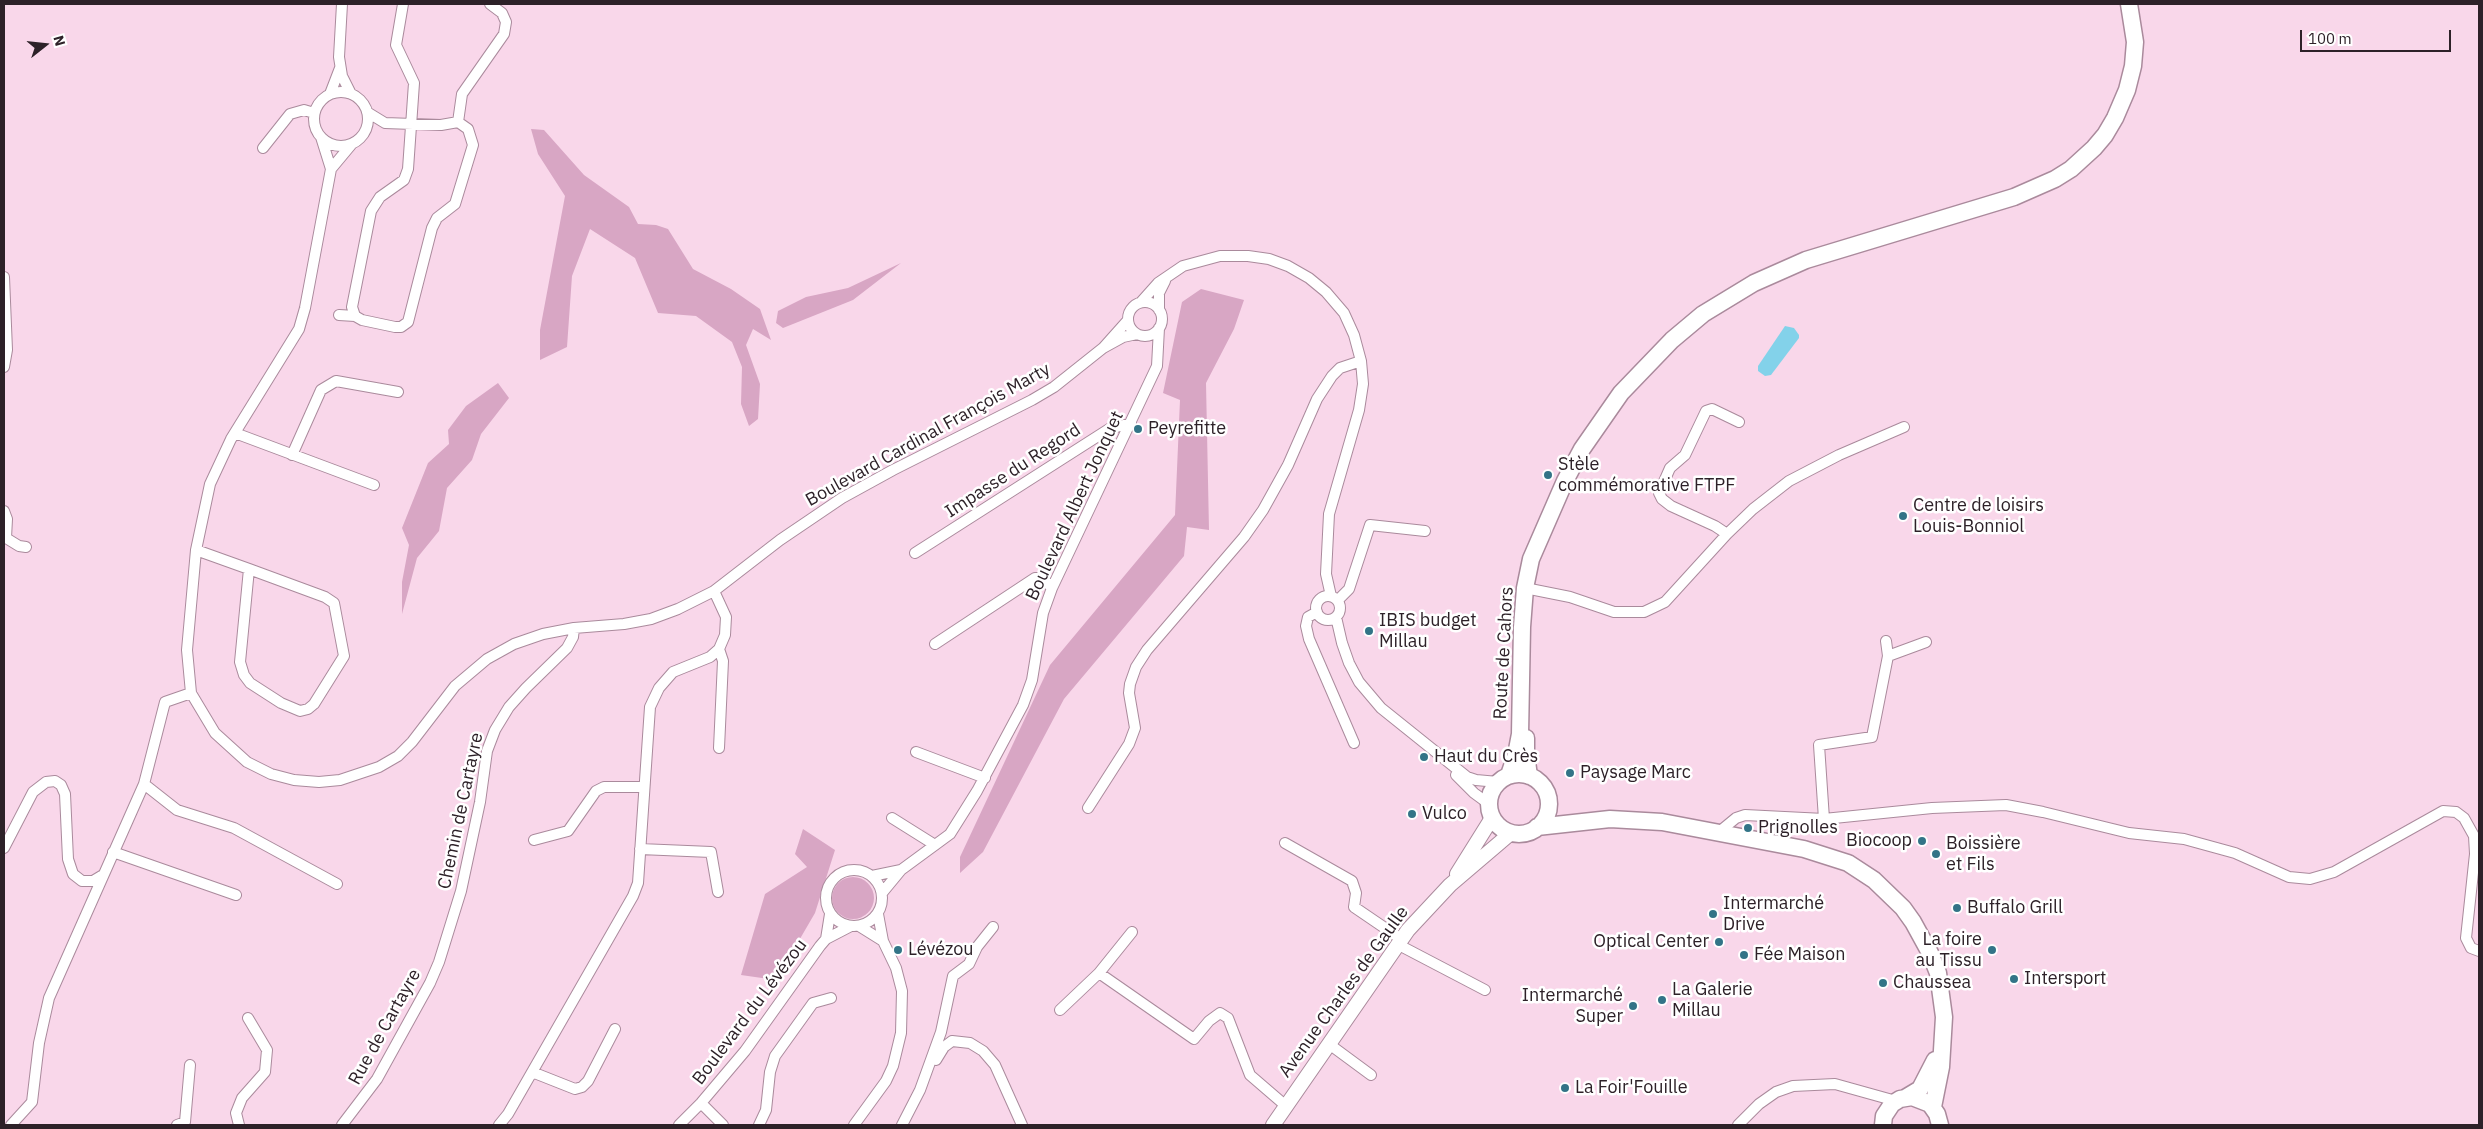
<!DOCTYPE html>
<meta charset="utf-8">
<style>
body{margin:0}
#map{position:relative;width:2483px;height:1129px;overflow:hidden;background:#f9d7ea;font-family:"IBM Plex Sans",sans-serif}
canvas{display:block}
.frame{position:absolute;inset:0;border:5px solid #2d2128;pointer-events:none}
.north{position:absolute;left:20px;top:20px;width:50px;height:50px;-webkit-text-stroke:4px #fff;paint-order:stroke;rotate:74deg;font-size:14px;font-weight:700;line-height:20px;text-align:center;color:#2d2128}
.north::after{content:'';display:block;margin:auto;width:18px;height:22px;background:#2d2128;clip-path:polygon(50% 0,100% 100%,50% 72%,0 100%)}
.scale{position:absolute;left:2300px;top:30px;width:151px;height:22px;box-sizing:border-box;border:2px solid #2d2128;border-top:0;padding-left:6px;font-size:15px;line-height:18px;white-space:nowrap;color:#2d2128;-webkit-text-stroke:4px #fff;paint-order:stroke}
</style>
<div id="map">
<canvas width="2483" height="1129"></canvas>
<div class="frame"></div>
<div class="north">N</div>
<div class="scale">100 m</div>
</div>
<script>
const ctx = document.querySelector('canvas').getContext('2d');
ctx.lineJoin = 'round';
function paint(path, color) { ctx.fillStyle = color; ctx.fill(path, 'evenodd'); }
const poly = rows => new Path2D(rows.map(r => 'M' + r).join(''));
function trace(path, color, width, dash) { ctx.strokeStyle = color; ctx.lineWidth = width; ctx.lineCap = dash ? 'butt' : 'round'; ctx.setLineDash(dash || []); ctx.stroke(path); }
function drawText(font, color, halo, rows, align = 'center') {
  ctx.font = font + ' "IBM Plex Sans",sans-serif'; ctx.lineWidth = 5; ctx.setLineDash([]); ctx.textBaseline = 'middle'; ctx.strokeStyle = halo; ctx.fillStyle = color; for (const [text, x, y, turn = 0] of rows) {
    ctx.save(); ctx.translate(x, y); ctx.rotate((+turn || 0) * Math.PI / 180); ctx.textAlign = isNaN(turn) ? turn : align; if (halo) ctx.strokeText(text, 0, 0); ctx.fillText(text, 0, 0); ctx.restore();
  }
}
paint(poly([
 [531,129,544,130,584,175,629,207,638,224,656,225,668,229,693,269,731,289,760,309,771,340,753,329,746,345,760,384,758,419,749,426,741,404,742,367,732,342,696,316,658,313,635,258,590,229,572,276,567,347,540,360,540,330,565,196,538,154],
 [901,263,853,300,783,328,776,323,778,311,806,297,848,288],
 [1201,289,1244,300,1234,329,1206,383,1209,530,1187,527,1184,556,1064,699,983,852,960,873,960,857,1050,665,1175,515,1180,400,1163,393,1182,302],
 [498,383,509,398,481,434,472,460,447,488,439,531,417,558,402,614,402,582,409,545,402,528,428,463,449,444,448,430,466,406],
 [803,829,835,850,815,913,776,980,741,975,765,894,807,867,795,854],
 '832 898a21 21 0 1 1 42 0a21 21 0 1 1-42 0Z'
]), '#d8a6c4');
paint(poly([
 [1785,326,1794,328,1799,335,1799,338,1771,375,1765,376,1758,371,1758,366]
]), '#83d2ea');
const street = poly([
 [342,4,339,57,342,76,351,94],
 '314 119a27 27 0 1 1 54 0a27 27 0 1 1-54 0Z',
 [330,94,340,68],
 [458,122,462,94,504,34,506,22,502,13,490,4],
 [321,137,331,169,305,308,299,329,231,439,210,484,196,550,187,650,191,693,215,733,247,762,271,774,294,780,319,782,340,780,379,767,398,756,412,742,455,686,487,659,514,644,543,634,574,628,624,624,651,619,678,609,714,591,780,540,842,498,893,470,1032,400,1054,387,1103,348],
 [263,148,290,114,304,110,314,113],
 [331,169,351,145],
 [4,277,7,350,4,367],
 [1141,302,1158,283,1183,266,1220,256,1248,256,1269,259,1288,266,1309,278,1326,292,1344,313,1354,335,1361,361,1363,384,1359,410,1329,514,1326,574,1331,596],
 '1128 319a17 17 0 1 1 34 0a17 17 0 1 1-34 0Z',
 [1159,310,1159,293,1165,281],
 [339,315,355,316,362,320,395,327,401,327,408,322,432,228,437,218,455,204,473,145,468,129,458,122,441,125,385,123,367,112],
 [355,316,352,307,371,211,380,197,404,180,408,169,414,83,396,45,403,4],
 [1128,320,1103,348,1123,337,1137,334],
 [235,433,374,485],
 [292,455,321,390,336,381,398,392],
 [4,511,7,519,6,538,19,546,26,547],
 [1727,534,1715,526,1671,506,1662,499,1659,493,1670,468,1685,455,1706,411,1712,409,1739,422],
 [196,550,249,569,325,597,334,603,344,656,314,704,308,709,300,711,281,703,250,683,244,675,240,662,249,569],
 [915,553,1109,429,1131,423],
 [1525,588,1570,597,1614,612,1644,612,1665,602,1727,534,1753,509,1789,481,1839,455,1904,427],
 '1316 608a12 12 0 1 1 24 0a12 12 0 1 1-24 0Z',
 [1338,600,1349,589,1370,525,1425,531],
 [1317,612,1308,617,1306,626,1309,639,1354,743],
 [1336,617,1342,643,1349,663,1359,682,1381,708,1467,777,1476,780,1498,782],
 [1886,641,1888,656],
 [935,644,1035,578,1042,578,1052,588],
 [719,748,723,661,719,649],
 [916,752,985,778],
 [1456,775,1474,793,1489,804],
 [144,784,177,810,234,828,337,884],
 [1088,808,1129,744,1135,728,1129,693,1130,684,1136,667,1147,650,1244,537,1263,510,1288,465,1317,399,1332,376,1340,368,1361,361],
 [892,818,935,845],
 [1824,819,1819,745,1872,737,1888,656,1926,642],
 [1719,832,1736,818,1745,815,1824,819,1932,808,2006,805,2043,812,2129,833,2184,839,2235,853,2289,877,2310,879,2334,872,2443,811,2456,812,2464,818,2474,836,2475,854,2466,938,2471,948,2479,951],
 [534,840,568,831,596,791,604,787,643,787],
 [1285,843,1352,881,1356,893,1354,907,1401,939],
 [4,848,33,792,46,782,55,781,61,785,65,794,68,859,73,874,82,881,93,881,103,875],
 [640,849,711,852,718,892],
 [113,852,236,895],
 '826 898a28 28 0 1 1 56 0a28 28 0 1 1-56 0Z',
 [872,876,901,870],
 [882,893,901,870,950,834,977,791,1023,705,1032,680,1043,613,1052,588,1157,366,1159,328],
 [859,926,883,941],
 [1132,932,1099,973,1194,1039,1209,1021,1220,1013,1228,1018,1250,1075,1286,1106],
 [826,939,830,914],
 [1397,944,1485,990],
 [1060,1010,1099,973],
 [1329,1044,1371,1075],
 [936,1060,944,1047,952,1041,970,1043,983,1051,995,1065,1022,1125],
 [532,1072,575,1089,582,1087,588,1081,615,1029],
 [701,1103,723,1125],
 [11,1125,32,1102,39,1043,49,998,144,784,165,702,191,693],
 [177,1125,185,1122,190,1065],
 [239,1125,236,1113,242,1098,265,1072,267,1050,248,1018],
 [342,1125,377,1079,430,983,439,962,461,891,480,802,487,751,495,730,509,707,526,688,567,648,573,637,574,628],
 [499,1125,508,1114,633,896,638,883,650,707,659,688,673,672,710,657,719,649,725,635,726,617,714,591],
 [679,1125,701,1103,745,1051,820,946,826,939,851,926],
 [759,1125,766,1110,770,1072,775,1056,813,1003,831,998],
 [854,1125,886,1081,893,1066,901,1033,902,991,896,968,883,941,878,914],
 [902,1125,920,1090,941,1032,953,976,969,964,977,947,993,927],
 [1738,1125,1759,1104,1776,1092,1793,1086,1835,1084,1896,1101]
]);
const secondary = poly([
 [1457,874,1492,818],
 [1273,1125,1408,930,1450,885,1511,833]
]);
const primary = poly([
 [1526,738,1526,754,1529,776],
 '1489 804a30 30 0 1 1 60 0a30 30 0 1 1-60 0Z',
 [1509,775,1516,755,1520,734,1522,627,1525,588,1531,559,1565,481,1582,449,1621,393,1672,340,1703,314,1754,283,1806,260,2014,197,2055,179,2071,169,2094,148,2105,135,2115,118,2127,90,2133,66,2135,42,2129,4],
 [1537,827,1610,819,1662,822,1804,849,1848,863,1874,880,1903,908,1913,922,1930,953,1938,973,1944,1017,1941,1067,1933,1107],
 [1905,1098,1920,1089,1935,1060],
 [1883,1125,1884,1116,1892,1104,1900,1099,1912,1097,1930,1104,1937,1114,1940,1125]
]);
trace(street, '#aa8a9c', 12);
trace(secondary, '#aa8a9c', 16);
trace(primary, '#aa8a9c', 19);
trace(street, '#fff', 10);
trace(secondary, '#fff', 14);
trace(primary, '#fff', 16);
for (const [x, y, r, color] of [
 [1138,429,5,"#337487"],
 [1548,475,5,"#337487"],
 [1903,516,5,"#337487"],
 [1369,631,5,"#337487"],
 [1424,757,5,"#337487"],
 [1570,773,5,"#337487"],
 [1412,814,5,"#337487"],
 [1748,828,5,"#337487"],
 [1922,841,5,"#337487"],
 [1936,854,5,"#337487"],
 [1957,908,5,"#337487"],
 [1713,914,5,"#337487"],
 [1719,942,5,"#337487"],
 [898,950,5,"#337487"],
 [1992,950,5,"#337487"],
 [1744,955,5,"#337487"],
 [2014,979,5,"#337487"],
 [1883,983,5,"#337487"],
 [1662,1000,5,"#337487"],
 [1633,1006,5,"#337487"],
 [1565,1088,5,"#337487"]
]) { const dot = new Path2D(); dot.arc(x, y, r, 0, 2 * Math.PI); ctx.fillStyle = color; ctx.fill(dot); trace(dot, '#fff', 2); }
drawText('18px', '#2d2128', '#fff', [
 ["Peyrefitte",1148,429],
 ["Stèle",1558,465],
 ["commémorative FTPF",1558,486],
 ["Centre de loisirs",1913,506],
 ["Louis-Bonniol",1913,527],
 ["IBIS budget",1379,621],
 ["Millau",1379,642],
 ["Haut du Crès",1434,757],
 ["Paysage Marc",1580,773],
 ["Vulco",1422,814],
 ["Prignolles",1758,828],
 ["Biocoop",1912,841,"right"],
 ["Boissière",1946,844],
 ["et Fils",1946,865],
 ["Intermarché",1723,904],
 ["Drive",1723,925],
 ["Buffalo Grill",1967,908],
 ["La foire",1982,940,"right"],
 ["au Tissu",1982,961,"right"],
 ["Optical Center",1709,942,"right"],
 ["Lévézou",908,950],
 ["Fée Maison",1754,955],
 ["Intersport",2024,979],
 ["Chaussea",1893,983],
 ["La Galerie",1672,990],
 ["Millau",1672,1011],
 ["Intermarché",1623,996,"right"],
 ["Super",1623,1017,"right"],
 ["La Foir'Fouille",1575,1088]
], 'left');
drawText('18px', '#2d2128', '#fff', [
 ["Boulevard Cardinal François Marty",928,435,-29],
 ["Impasse du Regord",1013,471,-33],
 ["Boulevard Albert Jonquet",1075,506,-65],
 ["Route de Cahors",1504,653,-87],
 ["Chemin de Cartayre",461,811,-78],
 ["Avenue Charles de Gaulle",1344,992,-54],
 ["Boulevard du Lévézou",750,1012,-53],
 ["Rue de Cartayre",385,1027,-61]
]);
</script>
